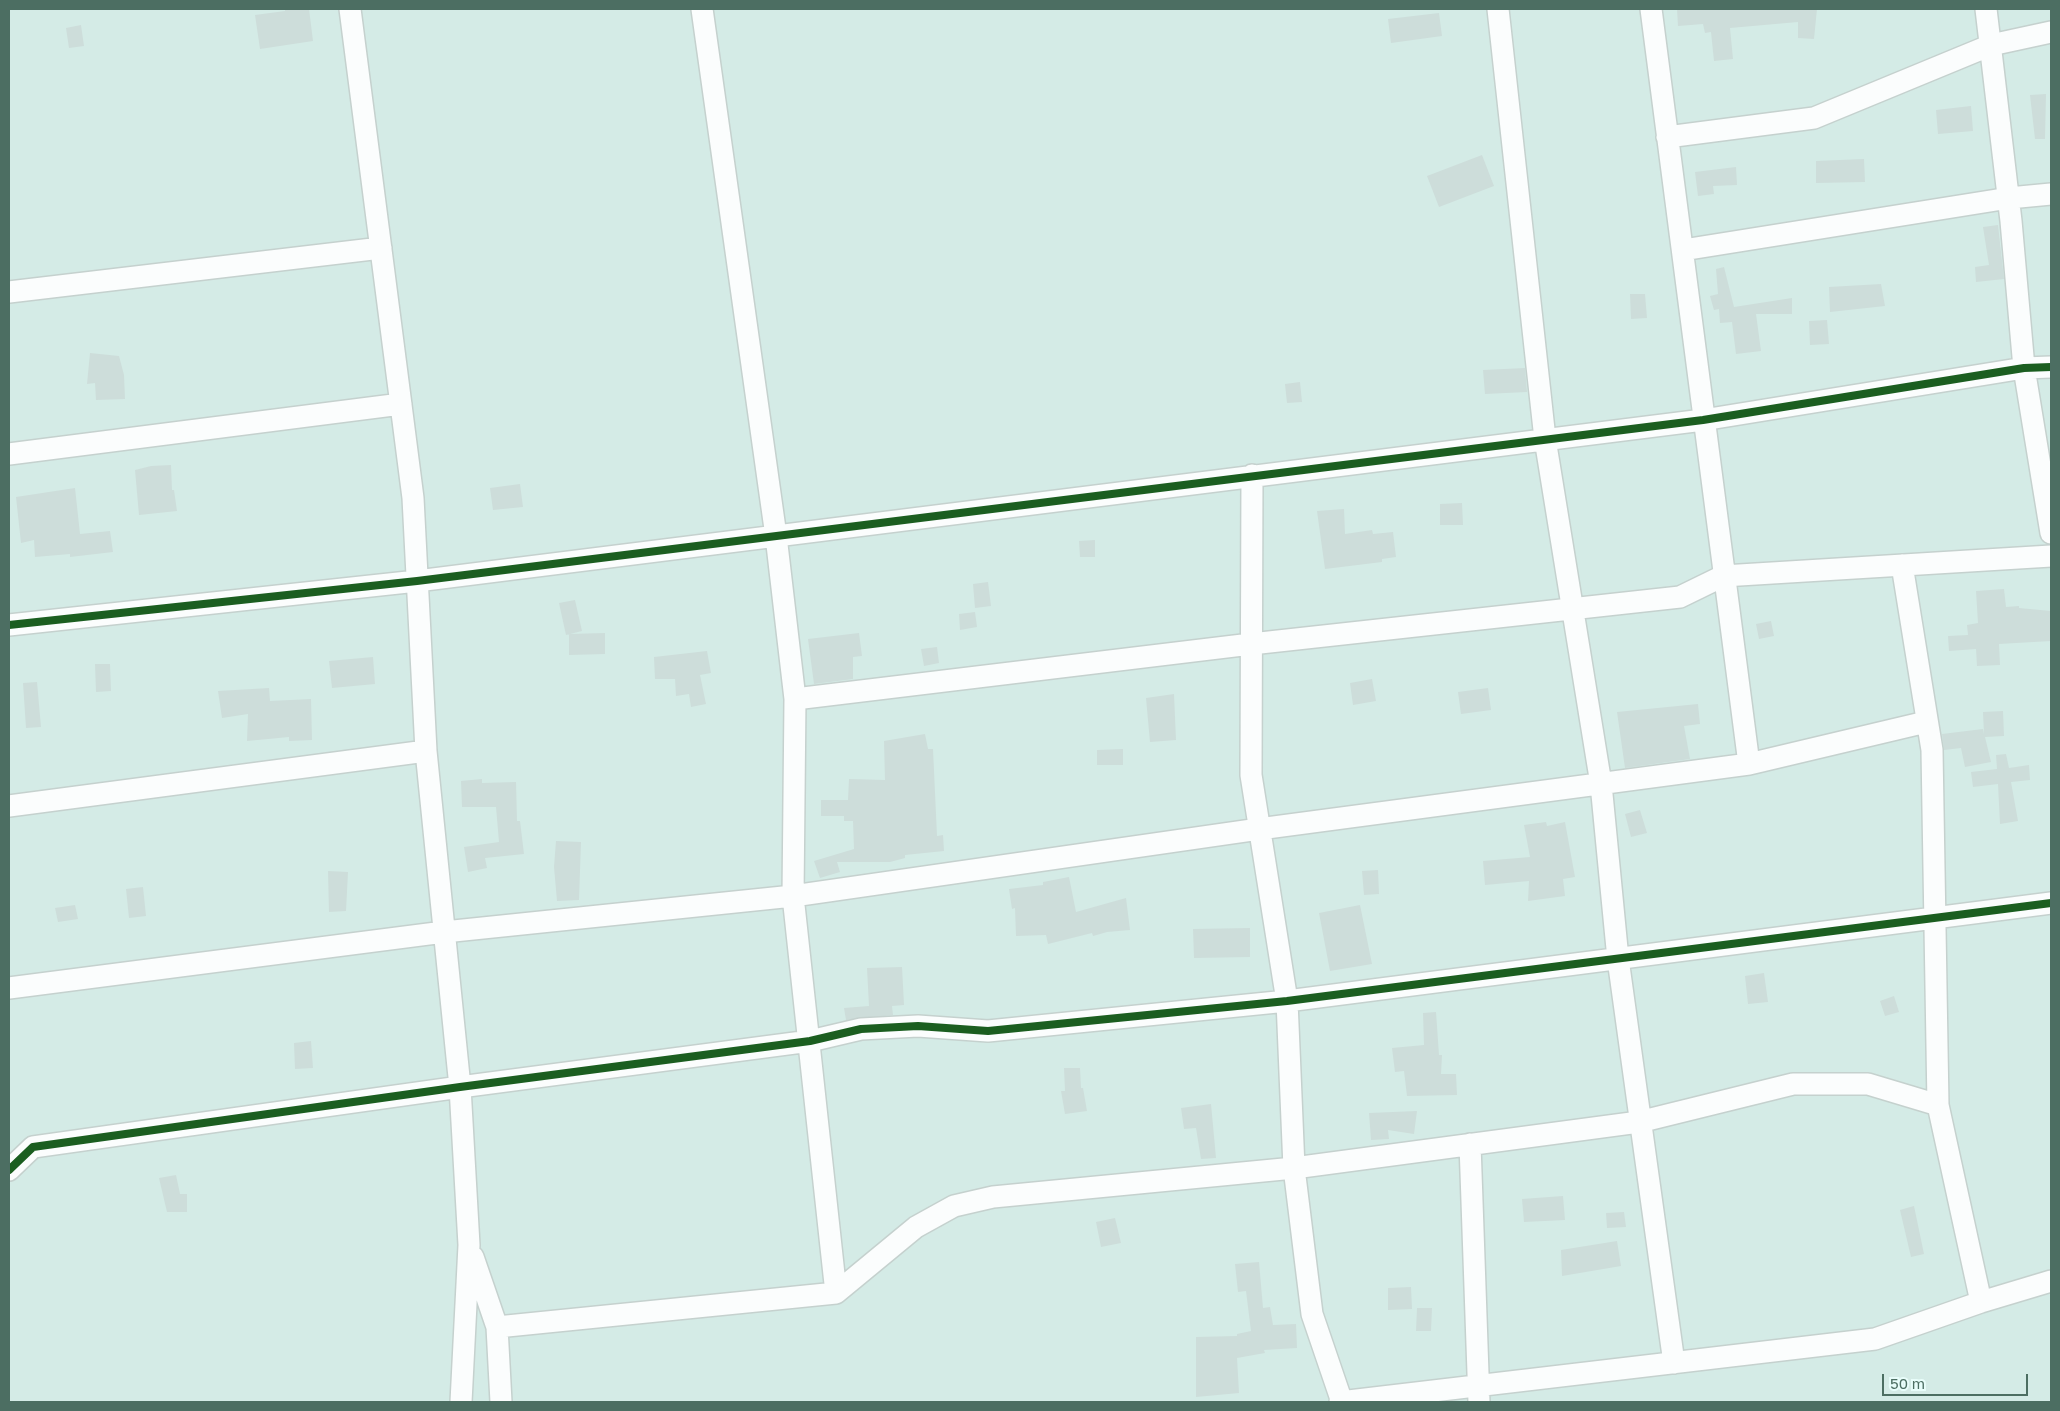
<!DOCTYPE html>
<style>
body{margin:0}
#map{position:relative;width:2060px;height:1411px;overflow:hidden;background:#e7f4f3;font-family:"Golos Text",sans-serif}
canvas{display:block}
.frame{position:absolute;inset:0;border:10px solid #4c6e62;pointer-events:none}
.scale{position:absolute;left:1882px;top:1374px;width:146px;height:22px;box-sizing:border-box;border:2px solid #4c6e62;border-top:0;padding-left:6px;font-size:15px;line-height:18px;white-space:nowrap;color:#4c6e62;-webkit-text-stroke:4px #e8fdfa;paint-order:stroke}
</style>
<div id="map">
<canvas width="2060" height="1411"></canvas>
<div class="frame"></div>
<div class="scale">50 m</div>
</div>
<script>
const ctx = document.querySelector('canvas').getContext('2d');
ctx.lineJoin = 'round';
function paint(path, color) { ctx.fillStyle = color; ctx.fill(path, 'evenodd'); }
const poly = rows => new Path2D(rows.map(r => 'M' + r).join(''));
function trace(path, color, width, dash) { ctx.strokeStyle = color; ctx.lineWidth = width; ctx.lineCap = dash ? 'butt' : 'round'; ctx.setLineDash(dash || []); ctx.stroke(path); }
paint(poly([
 [9,9,2051,9,2051,1402,9,1402]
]), '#d4ebe6');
paint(poly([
 [285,9,309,9,313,41,260,49,255,15,285,11],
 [1677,9,1817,9,1814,39,1798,38,1798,22,1730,28,1733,59,1714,61,1711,32,1705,33,1703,24,1678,26],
 [1439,13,1442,36,1391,43,1388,19],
 [81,25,84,46,69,48,66,28],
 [2046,94,2045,139,2035,139,2030,95],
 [1971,106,1973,131,1938,134,1936,110],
 [1482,155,1494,186,1439,207,1427,176],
 [1864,159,1865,182,1816,183,1816,161],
 [1736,167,1737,185,1713,186,1714,194,1698,196,1695,172],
 [1998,225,2004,279,1976,282,1975,267,1989,265,1983,227],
 [1724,267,1734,307,1792,298,1792,314,1756,314,1761,351,1736,354,1732,322,1720,323,1719,309,1714,310,1710,296,1718,294,1716,269],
 [1881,284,1885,306,1830,312,1829,287],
 [1630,294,1645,294,1647,318,1631,319],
 [1827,320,1829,344,1810,345,1809,321],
 [90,353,119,356,124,375,125,399,96,400,95,383,87,384],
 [1525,368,1527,392,1485,394,1483,370],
 [1300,382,1302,402,1287,403,1285,384],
 [171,465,172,490,174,490,177,511,139,515,135,470,151,466],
 [520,484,523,507,493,510,490,488],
 [75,488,80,534,110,531,113,552,70,557,70,554,35,557,34,540,21,543,16,497],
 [1462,503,1463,525,1440,525,1440,504],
 [1344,509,1345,534,1372,530,1373,534,1393,532,1396,557,1382,559,1382,562,1325,569,1317,511],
 [1095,540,1095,557,1080,557,1079,541],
 [988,582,991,606,975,608,973,584],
 [2004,589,2006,607,2019,606,2019,608,2051,611,2051,641,1999,644,2000,665,1977,666,1976,649,1949,651,1948,636,1968,635,1967,625,1978,623,1976,591],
 [575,600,582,631,566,635,559,603],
 [975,612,977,627,960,630,959,614],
 [1771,621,1774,636,1759,639,1756,624],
 [605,633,605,654,569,655,569,634],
 [859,633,862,656,853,657,853,679,814,684,808,639],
 [937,647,939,663,924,666,921,649],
 [707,651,711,673,700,675,706,704,691,707,689,694,676,696,675,679,655,679,654,657],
 [373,657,375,684,332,688,329,661],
 [95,664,110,664,111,691,96,692],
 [1372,679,1376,701,1353,705,1350,683],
 [37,682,41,727,26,728,23,683],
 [269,688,270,701,311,699,312,740,289,741,289,737,247,741,248,714,222,718,218,691],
 [1488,688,1491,710,1461,714,1458,692],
 [1174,694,1176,740,1150,742,1146,698],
 [1698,704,1700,724,1684,726,1690,759,1625,768,1617,712],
 [2003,711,2004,736,1985,737,1991,762,1965,767,1961,748,1944,750,1942,734,1983,729,1984,734,1983,712],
 [925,734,928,749,933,749,937,836,943,835,944,851,905,855,905,858,890,862,837,862,840,872,820,878,814,861,854,849,853,821,844,821,844,816,821,816,821,800,848,800,849,779,885,780,884,741],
 [1123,749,1123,765,1097,765,1097,750],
 [2006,754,2009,768,2029,765,2030,780,2011,782,2018,821,2000,824,1998,784,1973,787,1971,772,1997,769,1996,755],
 [482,779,482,783,516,782,517,821,520,821,524,854,485,858,487,868,468,872,464,847,499,842,496,807,462,807,461,781],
 [1640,810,1647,833,1631,837,1625,814],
 [1546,822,1547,826,1565,822,1575,877,1563,879,1565,896,1528,901,1529,881,1485,885,1483,861,1530,857,1524,825],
 [556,841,581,842,579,900,557,901,554,867],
 [1378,870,1379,894,1364,895,1362,871],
 [328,871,348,872,346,911,329,912],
 [1069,877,1076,912,1126,898,1130,930,1107,932,1093,936,1092,933,1048,944,1046,935,1016,936,1015,908,1012,909,1009,889,1043,885,1043,882],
 [143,887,146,916,129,918,126,889],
 [75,905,78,919,58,922,55,908],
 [1360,905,1372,964,1330,971,1319,913],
 [1250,928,1250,957,1194,958,1193,929],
 [902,967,904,1005,892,1006,893,1015,846,1020,844,1008,869,1006,867,968],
 [1764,973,1768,1002,1748,1004,1745,976],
 [1894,996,1899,1012,1885,1016,1880,1001],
 [1436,1012,1439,1055,1442,1055,1441,1074,1456,1074,1457,1095,1407,1096,1404,1071,1395,1072,1392,1048,1424,1045,1423,1013],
 [311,1041,313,1068,295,1069,294,1043],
 [1064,1068,1080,1068,1081,1088,1083,1088,1087,1111,1065,1114,1061,1091,1065,1091],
 [1211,1104,1216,1158,1201,1159,1196,1128,1184,1129,1181,1108],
 [1417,1111,1414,1134,1388,1130,1389,1139,1371,1140,1369,1113],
 [176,1175,180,1194,187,1194,187,1212,167,1212,159,1178],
 [1563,1196,1565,1220,1524,1222,1522,1199],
 [1914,1206,1924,1254,1911,1257,1900,1210],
 [1624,1212,1626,1227,1607,1228,1606,1213],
 [1115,1218,1121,1243,1101,1247,1096,1222],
 [1617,1241,1621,1266,1562,1276,1561,1250],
 [1259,1262,1263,1308,1270,1307,1273,1325,1296,1324,1297,1348,1264,1350,1265,1353,1237,1358,1239,1393,1196,1397,1196,1337,1237,1336,1237,1334,1251,1331,1246,1291,1238,1292,1235,1264],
 [1411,1287,1412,1309,1388,1310,1388,1288],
 [1417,1308,1432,1308,1431,1331,1416,1331]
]), '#cdddda');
const minor = poly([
 [350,9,413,498,426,751,460,1087,469,1245,461,1402],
 [702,9,776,536,795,699,793,896,836,1293],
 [1498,9,1545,439,1601,784,1618,959,1674,1363],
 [1651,9,1749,764],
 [1986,9,2011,221,2024,368,2051,533],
 [1667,137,1814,118,1991,45,2051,32],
 [1683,250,2009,198,2051,194],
 [9,292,381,248],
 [9,454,401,404],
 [1252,475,1251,775,1287,1001,1294,1168,1312,1314,1342,1402],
 [1902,565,1932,750,1938,1105,1981,1302],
 [9,625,417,581,1703,420,2024,368,2051,367],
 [795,699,1251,644,1680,597,1723,576,2051,556],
 [9,806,426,751],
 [9,988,444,932,793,896,1259,829,1749,764,1926,722],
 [1470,1144,1479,1402],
 [9,1170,33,1147,460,1087,810,1041,861,1029,918,1026,988,1031,1287,1001,2051,903],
 [473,1257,497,1327,501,1402],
 [497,1327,836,1293,916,1227,954,1206,993,1197,1294,1168,1639,1122,1793,1084,1868,1084,1938,1105],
 [1340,1402,1875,1339,1981,1302,2051,1281]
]);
trace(minor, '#c5d1ce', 24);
trace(minor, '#fbfdfd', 21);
trace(poly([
 [9,625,417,581,1703,420,2024,368,2051,367],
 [9,1170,33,1147,460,1087,810,1041,861,1029,918,1026,988,1031,1287,1001,2051,903]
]), '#1b5e20', 8);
</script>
